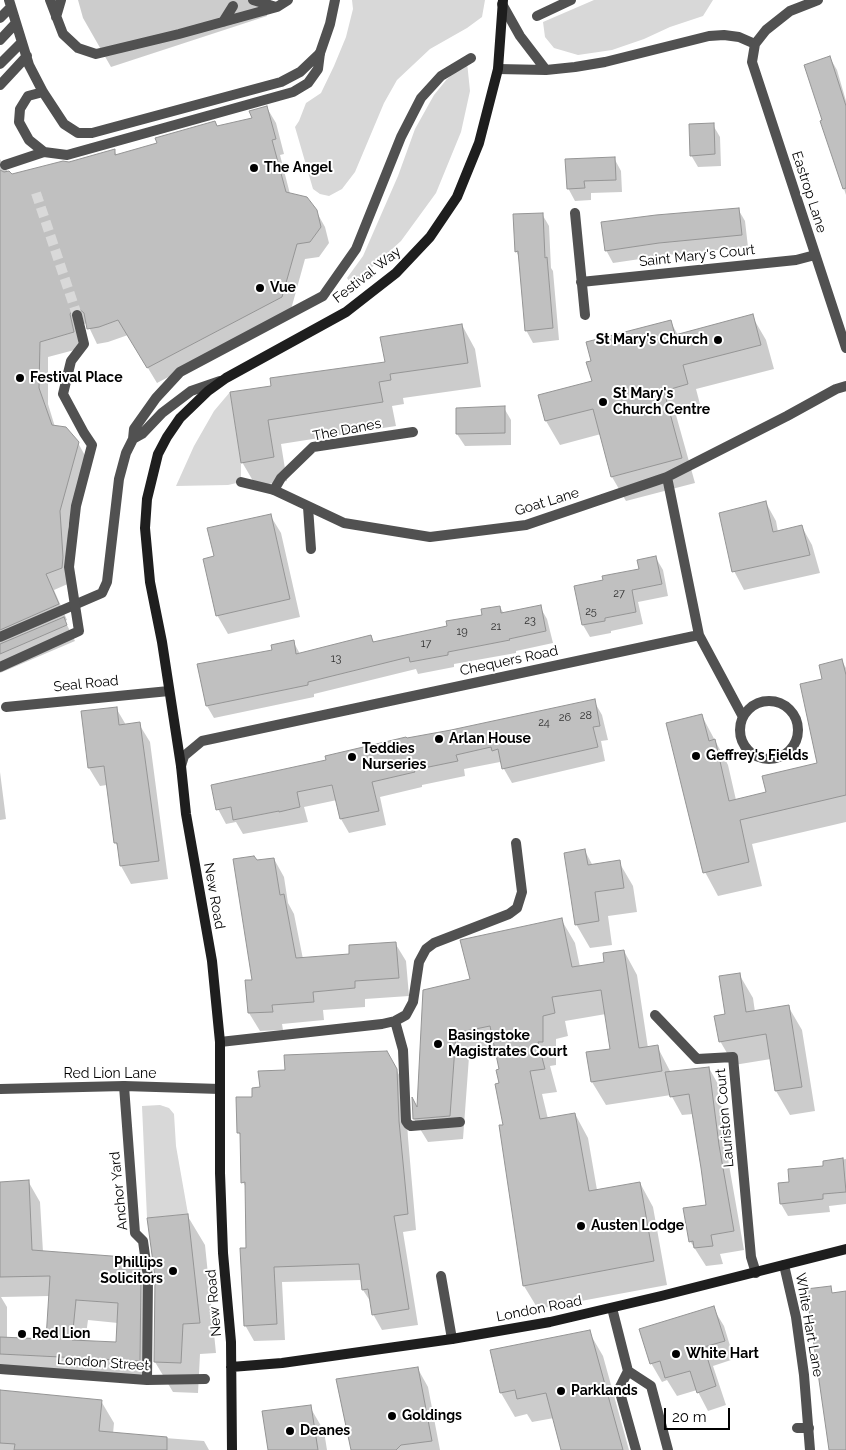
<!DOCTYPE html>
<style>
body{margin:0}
#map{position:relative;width:846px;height:1450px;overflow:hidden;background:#fff;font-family:Raleway,sans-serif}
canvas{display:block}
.scale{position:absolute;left:664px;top:1408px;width:66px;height:22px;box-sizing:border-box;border:2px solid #000;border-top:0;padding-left:6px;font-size:15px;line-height:18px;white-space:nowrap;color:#000;-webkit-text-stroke:4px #fff;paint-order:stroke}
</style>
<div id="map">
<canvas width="846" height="1450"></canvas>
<div class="scale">20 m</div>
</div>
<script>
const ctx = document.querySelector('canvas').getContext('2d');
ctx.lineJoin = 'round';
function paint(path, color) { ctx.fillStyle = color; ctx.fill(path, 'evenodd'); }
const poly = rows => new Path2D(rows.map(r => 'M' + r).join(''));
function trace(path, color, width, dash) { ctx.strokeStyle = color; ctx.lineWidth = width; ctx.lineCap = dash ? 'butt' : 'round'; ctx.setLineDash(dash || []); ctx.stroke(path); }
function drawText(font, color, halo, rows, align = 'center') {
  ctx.font = font + ' Raleway,sans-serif'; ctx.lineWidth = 4; ctx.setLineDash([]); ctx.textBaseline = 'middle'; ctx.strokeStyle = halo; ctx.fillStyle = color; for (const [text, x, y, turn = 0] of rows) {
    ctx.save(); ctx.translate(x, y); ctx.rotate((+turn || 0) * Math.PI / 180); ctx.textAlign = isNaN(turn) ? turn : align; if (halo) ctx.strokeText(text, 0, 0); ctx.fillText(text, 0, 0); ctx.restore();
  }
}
paint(poly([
 [352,0,485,0,482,17,467,28,430,49,397,80,384,103,355,172,342,189,329,196,320,194,313,189,295,127,299,121,306,103,321,93,334,66,346,37,353,9],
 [594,0,713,0,703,16,670,27,644,39,612,50,578,55,554,48,545,37,543,22],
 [467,62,470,91,461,132,436,193,401,241,352,285,347,278,363,256,398,176,415,129,434,95,447,79],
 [230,392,241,463,241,482,228,485,176,486,194,446,214,411],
 [160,1105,169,1108,174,1114,176,1146,188,1214,147,1218,142,1106]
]), '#d8d8d8');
paint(poly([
 [78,0,268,0,267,16,111,67,83,18],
 [830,58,837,70,846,101,846,195,822,122,823,121],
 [267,108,276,123,284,154,280,155,290,194,316,211,325,227,329,243,319,257,305,259,290,313,157,383,128,335,108,342,97,344,87,323,81,325,82,348,48,357,48,404,55,427,78,443,87,459,68,527,71,573,70,583,54,590,67,620,65,621,75,641,0,673,0,159,8,172,12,176,69,163,114,150,117,156,254,119],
 [713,125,720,137,721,166,698,167,691,155],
 [614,158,621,171,622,192,591,193,591,200,575,201,568,188],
 [738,209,745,221,748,247,667,255,613,263,606,250],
 [542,214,549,226,551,268,553,271,559,340,533,343,526,330,519,257,516,251],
 [752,316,766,340,774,369,696,389,701,408,676,415,695,483,626,501,612,477,601,434,560,445,546,421,539,396,593,382,670,321,678,335],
 [462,325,475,349,481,387,403,398,404,404,392,406,396,426,281,444,287,481,256,486,242,462,272,387,386,363],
 [504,408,511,420,511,445,465,446,457,434],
 [766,503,776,521,778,532,802,527,812,545,820,573,744,590,734,571],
 [270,515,281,533,300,617,228,634,217,615,215,557],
 [656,558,663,570,668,596,638,602,643,624,611,631,611,633,590,637,583,625,575,587,604,581,641,570],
 [500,607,504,614,540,607,547,619,553,643,516,651,516,653,454,664,454,667,418,674,416,669,314,694,314,697,214,718,207,706,273,651,293,641,300,654,371,636,374,642,449,627,483,616],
 [842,661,846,668,846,824,846,822,752,844,762,886,718,896,705,872,702,716,728,765,736,800,767,793,818,764,824,680],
 [594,701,602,715,608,740,601,741,605,761,512,783,500,762,464,769,465,776,422,785,422,787,380,797,386,825,349,833,341,819,337,800,304,807,308,822,243,834,236,822,226,824,218,809,328,761,406,740],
 [116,708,126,725,139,724,150,742,168,879,131,884,121,866,119,849,115,842,107,785,100,786,89,768],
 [0,772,6,819,0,820],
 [585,851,593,866,619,862,633,886,637,912,608,916,612,945,590,948,576,924],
 [274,859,284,877,288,903,294,914,303,959,351,955,395,943,406,961,409,996,365,999,365,1007,323,1010,324,1020,282,1024,283,1030,260,1031,249,1013,247,982,254,981,256,861],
 [561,919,575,943,580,967,606,963,624,951,637,975,648,1048,657,1046,671,1073,709,1068,719,1086,729,1165,744,1250,720,1254,723,1264,706,1266,690,1241,707,1206,693,1114,682,1115,671,1095,606,1105,592,1082,612,1050,606,1014,565,1021,568,1036,556,1039,556,1065,550,1066,557,1092,542,1094,548,1119,575,1114,588,1138,597,1190,640,1183,653,1207,667,1285,538,1309,524,1286,504,1126,500,1070,496,1050,469,1057,463,1139,428,1142,414,1119,471,980],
 [739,974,753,998,755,1012,788,1006,802,1030,815,1111,790,1115,776,1091,771,1059,734,1065,720,1041],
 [396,1069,405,1086,408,1138,416,1230,403,1232,418,1325,382,1330,373,1314,372,1304,363,1290,362,1280,282,1282,285,1340,254,1341,245,1325,248,1249,247,1189,243,1182,242,1138,239,1133,254,1098],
 [846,1159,846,1204,829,1206,830,1212,788,1216,781,1204,790,1183,825,1167,824,1162],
 [28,1181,40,1202,43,1252,138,1259,150,1280,151,1381,0,1374,0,1183],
 [50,1296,47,1340,7,1338,7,1307,1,1297],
 [88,1320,118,1323,117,1343,85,1342],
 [187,1215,205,1245,216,1353,200,1354,198,1393,173,1392,155,1362,156,1277],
 [713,1308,724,1326,734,1359,713,1366,726,1405,708,1411,697,1390,677,1396,667,1380,662,1382,651,1363],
 [589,1332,603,1356,629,1450,562,1450,554,1418,532,1422,527,1414,515,1417,501,1393],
 [418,1369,428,1387,440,1450,353,1450],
 [0,1391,101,1401,114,1423,113,1434,204,1441,209,1450,0,1450],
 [310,1407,324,1431,327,1450,269,1450]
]), '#0003');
const building = poly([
 [830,56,846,106,846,188,843,189,820,121,822,120,804,65,830,56],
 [267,106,276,139,272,140,286,192,307,197,317,210,321,227,310,242,297,244,282,297,147,368,118,320,99,327,87,329,84,313,78,308,73,310,70,314,74,332,40,342,39,388,52,425,66,427,79,442,60,511,63,557,62,568,46,574,59,604,0,630,0,170,4,172,9,171,12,174,63,161,69,162,115,149,115,155,157,143,155,138,215,121,217,126,252,118,249,111,267,106],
 [714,123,715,154,690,156,689,124,714,123],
 [615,157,616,180,584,181,585,188,567,189,565,159,615,157],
 [739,208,742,235,659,243,605,251,601,222,656,215,739,208],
 [543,213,545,258,547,257,553,328,525,331,518,251,515,252,513,214,543,213],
 [753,314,761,345,683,365,688,384,664,391,682,458,611,477,593,409,545,421,538,395,592,381,586,362,591,361,586,342,671,320,675,335,753,314],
 [462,324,468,363,390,374,391,380,379,382,383,402,268,420,274,457,241,463,230,392,271,386,270,378,385,362,380,337,462,324],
 [505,406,505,433,456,434,456,408,505,406],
 [766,501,773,532,802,525,810,555,732,572,719,513,766,501],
 [271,514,290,599,216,616,203,559,214,556,207,528,271,514],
 [656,556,662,584,632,590,636,612,605,618,605,621,582,625,574,586,603,580,602,576,639,569,637,560,656,556],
 [541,605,546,631,509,639,510,640,448,652,448,655,410,662,409,657,308,682,308,685,206,706,197,664,272,650,271,645,294,640,296,654,371,635,373,642,447,626,446,621,482,615,481,609,500,606,501,613,541,605],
 [64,617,67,625,0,654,0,644,64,617],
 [842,659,846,675,846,795,740,820,749,862,703,873,666,723,702,714,709,741,715,739,729,801,766,792,762,776,817,763,800,684,822,679,819,665,842,659],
 [595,699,600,726,593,727,598,747,502,769,498,749,492,751,491,747,456,755,458,761,414,770,415,772,372,782,379,811,340,819,332,785,297,792,300,807,279,812,279,811,233,820,231,807,216,810,211,785,326,760,325,756,406,737,407,738,451,730,595,699],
 [117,707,119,725,140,722,159,861,120,866,117,843,114,843,104,766,88,768,81,711,117,707],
 [585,849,588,865,620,860,624,888,595,892,599,921,575,925,564,853,585,849],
 [254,856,257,860,274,858,280,895,284,894,296,958,349,954,349,945,396,942,399,978,355,981,355,988,313,992,314,1002,272,1005,273,1012,248,1013,245,980,252,980,233,859,254,856],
 [562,918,572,967,604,962,603,953,624,950,639,1048,658,1045,662,1071,591,1082,586,1052,610,1049,601,990,552,997,555,1013,543,1016,543,1042,538,1042,545,1069,530,1071,540,1119,575,1113,589,1191,640,1182,654,1261,523,1286,499,1125,503,1125,495,1084,499,1083,496,1070,499,1069,490,1026,456,1033,450,1116,413,1119,412,1097,417,1107,423,990,470,979,460,940,562,918],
 [740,973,746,1012,789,1005,802,1087,775,1091,766,1034,719,1042,714,1016,725,1014,719,976,740,973],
 [387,1051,397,1069,399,1121,408,1214,394,1216,409,1309,372,1315,368,1289,362,1290,359,1264,274,1267,277,1324,244,1326,240,1248,246,1248,245,1182,241,1183,240,1133,237,1133,236,1097,252,1097,252,1088,260,1087,258,1071,285,1070,284,1055,387,1051],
 [709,1067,719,1145,734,1231,711,1235,713,1246,694,1248,693,1241,689,1242,683,1208,706,1205,701,1168,689,1094,670,1097,665,1072,709,1067],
 [843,1158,846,1192,823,1194,823,1199,780,1204,778,1183,789,1182,788,1169,823,1166,823,1161,843,1158],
 [29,1180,32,1250,138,1258,141,1277,140,1361,0,1354,0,1337,46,1339,50,1276,0,1277,0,1182,29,1180],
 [76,1300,118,1303,116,1342,72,1340,76,1300],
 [188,1214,200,1323,183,1324,181,1363,154,1362,155,1277,147,1218,188,1214],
 [831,1286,832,1293,846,1291,846,1450,829,1450,806,1289,831,1286],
 [714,1306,725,1341,704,1347,716,1386,697,1393,690,1371,665,1378,660,1361,650,1364,639,1329,714,1306],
 [590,1330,623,1450,561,1450,546,1393,517,1399,515,1390,500,1393,490,1350,590,1330],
 [418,1367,432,1441,401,1445,396,1450,351,1450,336,1379,418,1367],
 [0,1390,102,1400,99,1431,167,1437,167,1450,14,1450,15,1444,0,1443,0,1390],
 [311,1405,318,1450,268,1450,262,1411,311,1405]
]);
paint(building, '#c0c0c0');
trace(building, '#959595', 1);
trace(poly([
 [36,193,77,315]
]), '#d9d9d9', 10, [10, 5]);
trace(poly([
 [9,0,29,65,43,92,64,124,78,133,92,133,281,82,300,72,320,53],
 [50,0,63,34,78,48,96,54,179,34,277,7,288,0],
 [253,0,276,7],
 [537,16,571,0],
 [56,17,61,0],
 [0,18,11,7],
 [223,22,233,6],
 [0,40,16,23],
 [0,64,22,42],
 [0,85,27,56],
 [43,92,28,96,20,109,19,122,29,140,44,152,67,155,293,92,308,83,318,69,320,53],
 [5,165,44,152],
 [133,439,142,434,162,413,191,391,220,381],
 [274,490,281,478,313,447,413,432],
 [308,507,311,549],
 [0,637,102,593,107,582,119,479,126,453,133,439,134,429,156,398,180,372,323,296,356,249,401,137,421,98,441,76,471,58],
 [655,1015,697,1059,733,1057,751,1257,756,1273],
 [395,1021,403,1050,406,1121,408,1124,411,1126,460,1122],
 [220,1042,382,1024,395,1021,406,1015,413,1002,419,962,426,949,434,943,509,914,517,908,522,892,516,843],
 [124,1086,135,1233,143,1241,148,1277],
 [441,1276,452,1339],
 [612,1308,628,1371,619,1389,636,1450],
 [628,1371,651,1386,668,1450],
 [797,1428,809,1428]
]), '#515151', 10);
trace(poly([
 [818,0,790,11,766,30,755,44,752,62,846,348],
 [502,4,520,36,546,70],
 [320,53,330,24,335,0],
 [498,69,546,70,575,67,605,62,709,36,724,35,739,37,755,44],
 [575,213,585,315],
 [581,282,796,260,815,255],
 [241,482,274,490,344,523,430,537,526,525,667,477,787,416,836,389,846,386],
 [699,635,743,717],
 [0,667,79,631,69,567,76,506,92,445,84,433,63,394,71,361,84,344,77,315],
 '740 730a29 29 0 1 1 58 0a29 29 0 1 1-58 0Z',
 [6,707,169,691],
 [181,766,184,756,202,741,699,635,667,477],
 [0,1089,124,1086,220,1089],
 [784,1265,796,1317,804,1375,810,1450],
 [0,1369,147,1380,205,1379],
 [147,1380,148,1277]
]), '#515151', 10);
trace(poly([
 [231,1367,282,1363,452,1339,550,1322,661,1296,846,1249],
 [232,1450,231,1342,223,1253,220,1173,220,1042,212,961,186,814,181,766,162,642,150,582,145,528,147,499,158,454,167,437,180,418,208,391,226,378,346,312,396,273,430,237,457,197,479,143,498,69,503,0]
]), '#1e1e1e', 10);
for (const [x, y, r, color] of [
 [254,168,5,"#000"],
 [260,288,5,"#000"],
 [718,340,5,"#000"],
 [20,378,5,"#000"],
 [603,402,5,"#000"],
 [439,739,5,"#000"],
 [696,756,5,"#000"],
 [352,757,5,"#000"],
 [438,1044,5,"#000"],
 [581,1226,5,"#000"],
 [173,1271,5,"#000"],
 [22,1334,5,"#000"],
 [676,1354,5,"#000"],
 [561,1391,5,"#000"],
 [392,1416,5,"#000"],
 [290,1431,5,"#000"]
]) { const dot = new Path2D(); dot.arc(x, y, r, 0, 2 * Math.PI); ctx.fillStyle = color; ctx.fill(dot); trace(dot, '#fff', 2); }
drawText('11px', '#303030', null, [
 ["27",619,594],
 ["25",591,612],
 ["23",530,621],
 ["21",496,627],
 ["19",462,632],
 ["17",426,644],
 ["13",336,659],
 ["28",586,716],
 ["26",565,718],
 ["24",544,723]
]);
drawText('bold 14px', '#000', '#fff', [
 ["The Angel",264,168],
 ["Vue",270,288],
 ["St Mary's Church",708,340,"right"],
 ["Festival Place",30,378],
 ["St Mary's",613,394],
 ["Church Centre",613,410],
 ["Arlan House",449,739],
 ["Teddies",362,749],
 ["Nurseries",362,765],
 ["Geffrey's Fields",706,756],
 ["Basingstoke",448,1036],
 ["Magistrates Court",448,1052],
 ["Austen Lodge",591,1226],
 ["Phillips",163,1263,"right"],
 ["Solicitors",163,1279,"right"],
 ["Red Lion",32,1334],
 ["White Hart",686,1354],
 ["Parklands",571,1391],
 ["Goldings",402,1416],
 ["Deanes",300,1431]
], 'left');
drawText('14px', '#000', '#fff', [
 ["Eastrop Lane",809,192,72],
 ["Saint Mary's Court",697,256,-6],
 ["Festival Way",367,275,-38],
 ["The Danes",347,430,-11],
 ["Goat Lane",547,502,-17],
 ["Chequers Road",509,661,-12],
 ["Seal Road",86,684,-6],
 ["New Road",214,896,80],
 ["Red Lion Lane",110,1074],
 ["Lauriston Court",725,1118,-95],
 ["Anchor Yard",119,1191,-96],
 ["New Road",214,1303,-95],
 ["London Road",539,1309,-11],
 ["White Hart Lane",809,1325,80],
 ["London Street",103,1363,4]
]);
</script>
